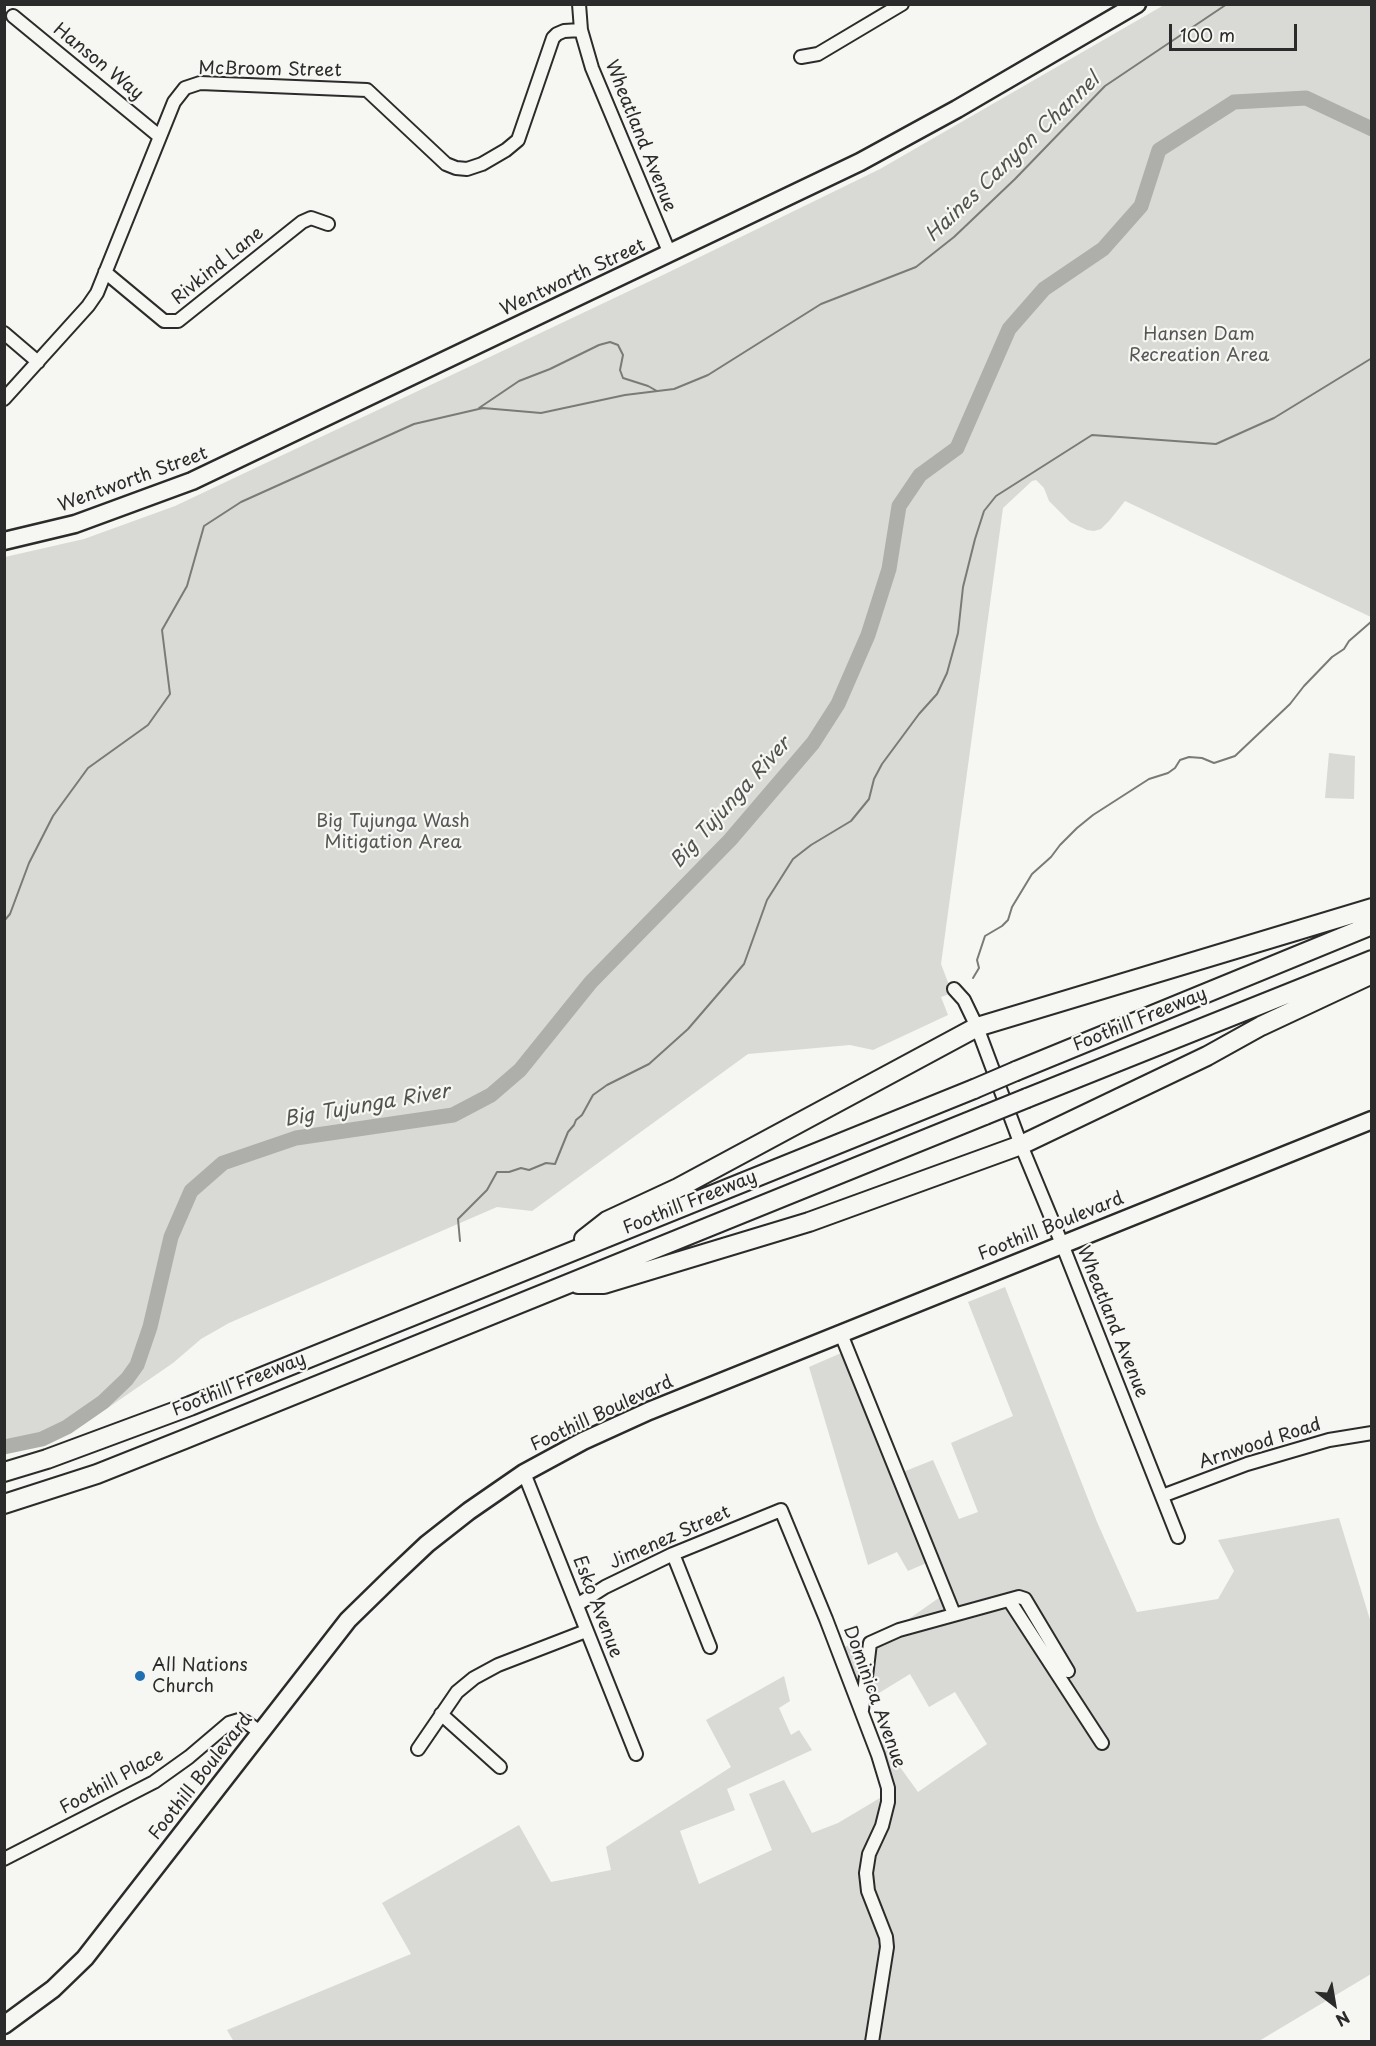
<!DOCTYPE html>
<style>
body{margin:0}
#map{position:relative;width:1376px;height:2046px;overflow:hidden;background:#f6f6f2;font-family:"Playpen Sans",sans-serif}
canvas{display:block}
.frame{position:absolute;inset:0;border:6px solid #2b2b2b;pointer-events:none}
.north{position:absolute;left:1304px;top:1974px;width:60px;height:60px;-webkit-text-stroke:4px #f6f6f2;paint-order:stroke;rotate:149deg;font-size:16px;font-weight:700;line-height:24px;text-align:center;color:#2b2b2b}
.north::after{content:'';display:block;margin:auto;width:21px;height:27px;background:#2b2b2b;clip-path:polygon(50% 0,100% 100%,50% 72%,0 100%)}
.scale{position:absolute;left:1169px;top:24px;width:128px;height:27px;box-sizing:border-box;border:3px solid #2b2b2b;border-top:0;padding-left:8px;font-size:18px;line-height:21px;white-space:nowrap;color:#2b2b2b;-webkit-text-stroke:4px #f6f6f2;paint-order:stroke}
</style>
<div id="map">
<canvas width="1376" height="2046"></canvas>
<div class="frame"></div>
<div class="north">N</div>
<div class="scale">100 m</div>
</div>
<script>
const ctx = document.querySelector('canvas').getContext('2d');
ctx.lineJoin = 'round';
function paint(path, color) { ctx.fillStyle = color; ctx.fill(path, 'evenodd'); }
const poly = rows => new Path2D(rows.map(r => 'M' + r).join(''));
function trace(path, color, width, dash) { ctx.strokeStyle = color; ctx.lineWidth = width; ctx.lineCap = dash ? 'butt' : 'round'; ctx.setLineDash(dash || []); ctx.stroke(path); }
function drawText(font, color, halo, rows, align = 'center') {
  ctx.font = font + ' "Playpen Sans",sans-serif'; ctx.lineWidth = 4.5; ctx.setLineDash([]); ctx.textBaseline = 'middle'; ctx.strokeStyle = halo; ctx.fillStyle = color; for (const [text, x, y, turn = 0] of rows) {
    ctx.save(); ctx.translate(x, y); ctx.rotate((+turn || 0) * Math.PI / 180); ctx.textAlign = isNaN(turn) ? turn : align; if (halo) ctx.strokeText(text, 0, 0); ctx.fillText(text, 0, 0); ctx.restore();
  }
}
paint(poly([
 [1164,5,1371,5,1371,617,1125,501,1109,521,1101,529,1094,531,1087,530,1070,522,1049,501,1044,488,1036,480,1032,481,1003,508,941,964,952,993,941,997,948,1015,873,1050,850,1045,748,1054,532,1211,497,1207,229,1323,201,1339,173,1363,83,1425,5,1452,5,557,84,539,175,506,665,274,880,169],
 [1329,753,1355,756,1354,799,1325,798],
 [1005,1287,1097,1522,1137,1612,1218,1599,1234,1571,1218,1540,1339,1518,1371,1623,1371,1974,1259,2041,234,2042,227,2030,411,1954,382,1903,519,1825,551,1882,611,1870,606,1847,731,1767,706,1720,784,1676,790,1701,779,1708,791,1735,799,1730,812,1750,727,1789,735,1810,680,1831,699,1884,772,1850,749,1794,784,1780,812,1833,838,1823,890,1792,874,1731,918,1792,987,1744,955,1692,929,1707,910,1674,861,1704,837,1649,889,1633,950,1590,931,1561,908,1571,897,1552,868,1565,809,1367,848,1350,898,1474,933,1460,959,1519,978,1512,951,1443,1013,1416,968,1302]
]), '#d9d9d5');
trace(poly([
 [479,408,519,381,550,369,599,345,610,342,618,345,623,355,620,370,623,378,648,386,657,391],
 [1372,613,1372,620],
 [4,921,10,914,29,863,53,816,88,768,148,725,170,694,162,630,187,586,204,526,241,502,414,424,483,408,541,413,625,395,674,389,708,375,821,304,916,267,954,237,1015,179,1105,86,1227,4],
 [973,978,979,968,977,960,985,936,1002,926,1008,920,1012,907,1032,874,1051,857,1060,845,1077,828,1093,815,1149,779,1168,773,1175,768,1180,760,1189,757,1202,758,1214,763,1235,756,1290,704,1304,686,1332,657,1344,649,1349,641,1372,621],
 [460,1241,458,1219,487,1190,497,1172,509,1172,521,1168,529,1170,546,1163,555,1164,568,1132,574,1125,576,1120,582,1115,593,1095,607,1085,649,1064,688,1029,744,964,767,900,793,859,811,845,851,821,869,799,874,779,882,764,919,714,937,694,947,673,958,633,963,587,975,539,984,511,996,496,1092,435,1216,444,1274,418,1372,358]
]), '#7a7a78', 2);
trace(poly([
 [4,1447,42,1439,67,1427,103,1402,127,1379,137,1365,150,1327,171,1237,191,1191,223,1163,296,1138,453,1115,491,1095,520,1070,591,982,730,840,813,743,838,704,868,635,889,569,899,506,920,475,957,448,1009,329,1044,289,1103,249,1141,206,1159,150,1234,102,1306,98,1372,129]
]), '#aeaeab', 15);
const minor = poly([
 [13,16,159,136],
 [581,30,592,68,670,254],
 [801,57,818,54,902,4],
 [105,272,164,321,178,321,302,222,311,218,328,224],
 [4,333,38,362],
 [4,399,88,306,97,293,174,102,185,88,200,83,367,90,446,164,456,168,467,169,482,164,506,150,518,140,553,38,557,34,564,31,581,30,579,4],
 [954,989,964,1000,977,1027,1021,1145,1062,1244,1178,1537],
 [841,1334,954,1614],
 [524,1473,636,1754],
 [1162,1496,1247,1464,1329,1440,1372,1433],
 [673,1554,710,1647],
 [1009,1600,1102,1743],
 [577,1605,605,1587,673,1554,781,1510,826,1619,878,1755,888,1788,888,1802,882,1826,869,1854,866,1873,868,1891,886,1937,887,1947,872,2042],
 [862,1710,870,1643,899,1630,1019,1597,1025,1599,1068,1671],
 [441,1714,500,1767],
 [418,1749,457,1692,474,1678,498,1665,586,1631],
 [4,1859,154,1782,189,1757,229,1723,239,1720,246,1722,260,1732]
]);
const major = poly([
 [4,541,75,524,192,481,860,162,957,109,1137,4],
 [4,2025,53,1989,85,1958,348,1620,392,1577,427,1544,469,1511,524,1473,583,1441,649,1411,1372,1120]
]);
const highway = poly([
 [1016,1071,1372,925],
 [1027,1098,1372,960],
 [584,1239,607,1221,678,1188,977,1027,1372,908],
 [578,1284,604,1284,809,1222,1021,1145,1207,1056,1261,1026,1372,974],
 [4,1472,47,1459,190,1406,974,1089],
 [4,1504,97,1474,185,1439,985,1115]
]);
trace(minor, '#2b2b2b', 16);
trace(major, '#2b2b2b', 21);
trace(highway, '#2b2b2b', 22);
trace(minor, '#f6f6f2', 12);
trace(major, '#f6f6f2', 16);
trace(highway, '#f6f6f2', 18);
const highwayBridge = poly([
 [974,1089,1016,1071],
 [985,1115,1027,1098]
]);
trace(highwayBridge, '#2b2b2b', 22, []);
trace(highwayBridge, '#f6f6f2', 18);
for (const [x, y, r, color] of [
 [140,1676,6,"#1f6fb2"]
]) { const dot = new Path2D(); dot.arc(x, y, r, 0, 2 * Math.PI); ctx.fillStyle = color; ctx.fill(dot); trace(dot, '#f6f6f2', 2); }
drawText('18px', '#2b2b2b', '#f6f6f2', [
 ["Hanson Way",98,62,39],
 ["McBroom Street",270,70,1],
 ["Wheatland Avenue",640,136,68],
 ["Rivkind Lane",218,266,-39],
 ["Wentworth Street",573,278,-25],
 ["Wentworth Street",133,480,-20],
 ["Foothill Freeway",1140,1020,-22],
 ["Foothill Freeway",690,1203,-22],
 ["Foothill Boulevard",1051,1227,-22],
 ["Wheatland Avenue",1112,1322,68],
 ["Foothill Freeway",239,1385,-22],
 ["Foothill Boulevard",602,1414,-25],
 ["Arnwood Road",1260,1444,-18],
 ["Jimenez Street",670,1538,-24],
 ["Esko Avenue",597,1607,69],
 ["Dominica Avenue",874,1697,70],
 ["Foothill Boulevard",201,1777,-52],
 ["Foothill Place",112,1782,-29]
]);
drawText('18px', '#565656', '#f6f6f2', [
 ["Hansen Dam",1199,335],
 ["Recreation Area",1199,356],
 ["Big Tujunga Wash",393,822],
 ["Mitigation Area",393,843]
]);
drawText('18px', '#2b2b2b', '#f6f6f2', [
 ["All Nations",152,1666],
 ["Church",152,1687]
], 'left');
drawText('italic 20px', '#525251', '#f6f6f2', [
 ["Haines Canyon Channel",1013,158,-44],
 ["Big Tujunga River",731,803,-48],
 ["Big Tujunga River",367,1106,-10]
]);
</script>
